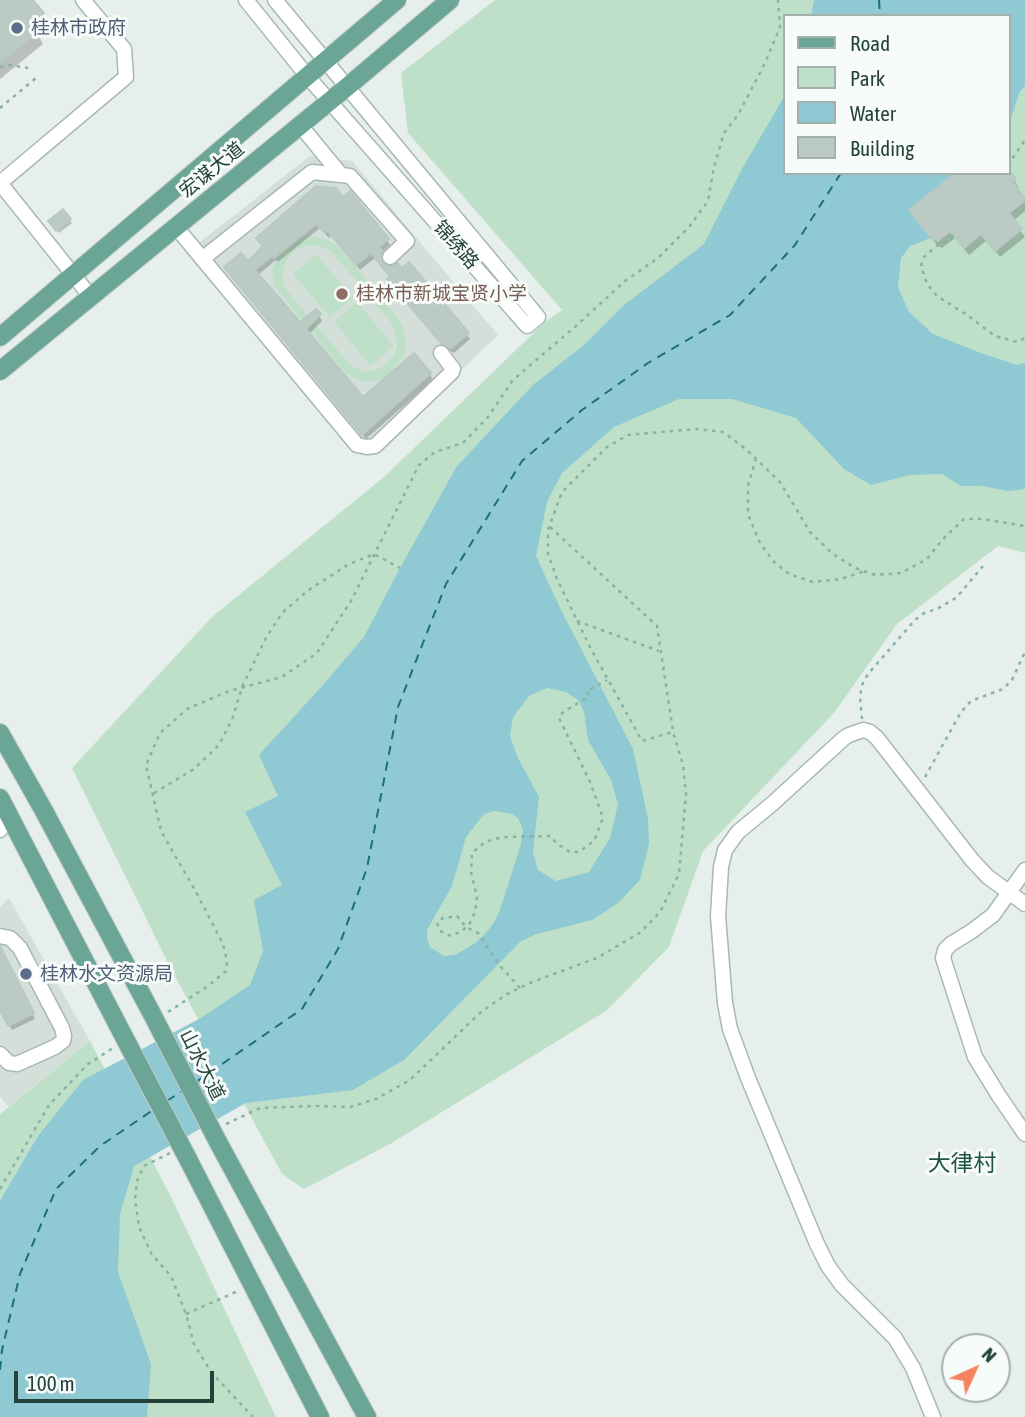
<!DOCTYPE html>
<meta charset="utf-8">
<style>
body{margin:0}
#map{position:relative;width:1025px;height:1417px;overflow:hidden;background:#e6efeb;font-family:"Asap Condensed",sans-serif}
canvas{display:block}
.legend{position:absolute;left:783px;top:14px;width:228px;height:161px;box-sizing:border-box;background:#f7fbf9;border:2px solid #a3b1ad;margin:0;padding:9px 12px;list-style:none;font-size:21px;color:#24423a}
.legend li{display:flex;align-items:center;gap:14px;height:35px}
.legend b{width:35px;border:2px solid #a3b1ad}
.north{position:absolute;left:941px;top:1333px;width:70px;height:70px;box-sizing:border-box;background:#f7fbf9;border:2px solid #a3b1ad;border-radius:50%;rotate:45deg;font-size:19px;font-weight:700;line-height:28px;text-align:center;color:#24423a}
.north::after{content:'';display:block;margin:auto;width:24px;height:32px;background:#f4845f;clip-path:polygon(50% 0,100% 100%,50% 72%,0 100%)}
.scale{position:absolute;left:14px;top:1371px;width:200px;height:32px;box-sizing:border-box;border:4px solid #24423a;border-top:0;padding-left:9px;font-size:21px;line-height:24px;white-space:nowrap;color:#24423a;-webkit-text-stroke:5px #f7fbf9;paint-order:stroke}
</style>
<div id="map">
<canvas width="1025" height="1417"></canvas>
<ul class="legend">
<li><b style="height:9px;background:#6aa596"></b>Road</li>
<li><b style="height:19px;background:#bfe0c8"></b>Park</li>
<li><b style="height:19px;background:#8ec9d4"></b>Water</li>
<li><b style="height:19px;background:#bbcac4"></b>Building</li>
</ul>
<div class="north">N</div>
<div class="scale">100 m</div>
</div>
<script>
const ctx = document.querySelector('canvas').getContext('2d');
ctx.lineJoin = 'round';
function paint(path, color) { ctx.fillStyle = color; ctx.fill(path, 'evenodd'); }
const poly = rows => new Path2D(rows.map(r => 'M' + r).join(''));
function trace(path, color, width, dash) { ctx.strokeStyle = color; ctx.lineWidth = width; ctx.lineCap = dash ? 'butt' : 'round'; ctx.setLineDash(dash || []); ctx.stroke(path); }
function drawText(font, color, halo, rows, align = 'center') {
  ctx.font = font + ' "Asap Condensed","Noto Sans SC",sans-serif'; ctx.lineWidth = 6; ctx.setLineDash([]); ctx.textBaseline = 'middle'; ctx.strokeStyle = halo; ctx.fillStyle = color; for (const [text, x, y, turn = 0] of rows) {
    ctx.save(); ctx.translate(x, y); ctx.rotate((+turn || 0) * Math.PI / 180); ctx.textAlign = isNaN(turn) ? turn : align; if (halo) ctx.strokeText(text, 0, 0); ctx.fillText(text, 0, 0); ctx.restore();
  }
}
paint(poly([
 [310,156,352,161,498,335,378,450,355,451,186,253],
 [9,898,90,1041,8,1107,0,1096,0,907]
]), '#d4dfda');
paint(poly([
 [495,0,1025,0,1025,553,998,546,897,624,834,713,703,851,669,947,606,1011,390,1144,304,1189,282,1174,171,969,72,768,213,616,384,477,546,321,562,310,408,133,401,73],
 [785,16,1009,16,1009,173,785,173],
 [308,236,324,238,339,247,398,318,402,324,406,338,404,355,392,371,378,381,362,382,347,375,274,286,272,270,277,258,297,240],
 [316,245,327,249,332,252,393,325,397,344,395,354,388,362,379,369,364,372,351,366,284,287,283,271,287,259,297,249,305,246],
 [316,254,353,298,330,317,293,274],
 [357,302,394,346,370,365,334,322],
 [90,1041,170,1195,276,1417,0,1417,0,1114]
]), '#bfe0c8');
paint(poly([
 [814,0,1025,0,1025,86,1020,91,1009,124,1009,16,811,16],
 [785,95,785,173,955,173,909,210,931,238,910,246,901,258,898,287,909,312,933,334,981,353,1017,365,1025,363,1025,489,1008,491,982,486,961,486,942,474,910,475,871,485,844,469,796,418,732,399,679,399,614,427,562,473,547,502,536,556,561,610,633,749,648,819,649,844,640,880,618,903,592,920,537,934,521,941,404,1060,353,1090,246,1103,134,1166,120,1214,118,1272,151,1364,147,1417,0,1417,0,1201,38,1136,83,1080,201,1018,250,985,263,951,254,900,282,885,245,812,278,796,259,755,323,685,364,637,400,568,457,466,534,384,584,345,624,305,704,244,743,167],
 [548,688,566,692,579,701,584,712,588,740,611,780,618,804,610,838,589,872,556,881,538,870,533,852,539,797,518,758,510,736,513,717,530,695],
 [494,811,512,814,518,818,523,830,521,844,500,910,493,924,484,935,474,944,455,955,444,956,430,947,427,939,427,930,452,886,466,837,484,814]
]), '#8ec9d4');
paint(poly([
 [0,0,31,0,43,14,49,26,38,35,43,44,0,79],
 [1009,173,1019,188,1016,190,1025,201,1025,211,1013,221,1025,237,1000,257,987,240,969,255,955,238,942,248,937,245,915,218],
 [317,188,387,240,390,245,381,253,384,258,383,265,467,334,470,339,454,353,447,349,392,285,392,278,375,258,360,270,332,235,329,238,320,228,278,262,276,260,258,275,299,324,319,315,322,321,308,335,362,399,414,355,430,374,433,380,366,439,229,272,248,264],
 [63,211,72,223,59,233,52,224],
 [0,950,35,1019,12,1030,0,1006]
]), '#0003');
trace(poly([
 [879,0,880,16],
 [196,1082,302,1009,338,949,367,868,398,707,446,584,522,461,582,410,648,363,730,315,795,245,841,173],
 [167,1101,182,1091],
 [0,1370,2,1350,20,1274,56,1189,100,1146,153,1110]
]), '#1c6f80', 2, [9, 7]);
const building = poly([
 [0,0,33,0,44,13,31,24,38,32,0,63,0,0],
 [955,173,1011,173,1016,179,1012,182,1025,198,1025,200,1009,213,1022,229,995,251,981,234,964,248,950,231,938,241,931,238,909,210,955,173],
 [316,186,336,188,343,197,350,191,389,239,379,247,382,251,381,259,383,263,387,266,392,266,397,263,402,268,409,262,469,333,450,349,445,345,442,344,387,279,390,277,371,253,356,265,328,231,325,233,316,224,274,258,272,256,255,270,300,322,316,309,321,314,306,329,363,397,414,353,431,373,362,435,224,267,241,253,248,261,263,246,256,238,316,186],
 [63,209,71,219,56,231,48,221,63,209],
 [0,946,34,1013,8,1026,0,1010,0,946]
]);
paint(building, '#bbcac4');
trace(building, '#b8c9c2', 2);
const minor = poly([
 [246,0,308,77,527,326,538,317,275,0],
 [300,125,341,175],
 [0,183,126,77,124,49,83,0],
 [0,183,91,297],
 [176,227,357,445,367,447,375,446,452,372,453,369,441,353],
 [202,259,312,172,350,176,407,241,390,257],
 [0,830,9,815],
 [1025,870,993,915,972,931,951,944,945,950,943,958,975,1057,999,1096,1025,1134],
 [0,936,10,938,20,948,62,1028,64,1036,63,1041,55,1047,17,1064,9,1063,0,1054],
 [933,1417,913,1368,895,1338,842,1285,828,1266,817,1244,748,1078,730,1029,725,1003,718,916,721,867,725,850,738,832,772,804,844,738,849,735,863,730,870,732,877,738,972,860,988,877,1025,904]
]);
const major = poly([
 [0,337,397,0],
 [0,371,347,87,450,0],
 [0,733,44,811,152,1014],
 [0,798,122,1033],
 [218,1142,367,1417],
 [189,1161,320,1417]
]);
trace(minor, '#a8b8b2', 17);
trace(major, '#c2cac8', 20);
trace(poly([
 [0,67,10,65,28,68],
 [0,108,36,78],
 [1009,166,1014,156,1025,140],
 [953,235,934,248,924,257,921,266,927,284,937,296,967,315,995,336,1017,342,1025,338],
 [756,458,748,486,748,514,759,541,773,561,789,574,813,582,841,579,865,571],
 [550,527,657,626,673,731],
 [577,621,659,651],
 [862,719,860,697,862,685,868,674,915,620,924,613,937,609,956,598,983,566],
 [925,777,961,712,971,701,1003,689,1012,680,1025,652],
 [154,793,194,769,219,745,233,717,242,687,266,638,282,613,307,591,349,564,374,554,400,568],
 [520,988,501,967,478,933,466,927,457,916,443,918,437,923,440,931,451,936,462,931,470,923,475,912,477,897,471,872,472,853,485,842,502,837,551,836,556,843,570,852,579,852,594,841,603,818,590,782,559,718,562,713,589,696,587,691,607,680],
 [168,1012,208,986,226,971,227,961,223,944,196,892,161,831,146,765,160,733,187,709,229,691,282,677,317,653,351,601,419,465,435,452,463,443,488,417,513,380,577,325,625,281,658,258,689,227,708,201,714,167,724,133,738,115,765,63,780,27,778,0],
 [226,1124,260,1108,315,1106,350,1107,376,1099,410,1080,481,1012,507,994,532,982,597,958,641,932,660,912,679,874,686,794,683,765,673,732,642,741,591,649,557,579,548,554,548,530,562,492,607,447,628,435,697,429,723,432,747,450,780,482,810,532,833,554,855,568,875,575,901,573,927,559,942,540,964,519,983,519,1025,526],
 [170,1153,144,1166,137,1181,135,1199,139,1227,152,1255,171,1276,186,1314,194,1344,211,1372,253,1417],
 [0,1189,49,1105,88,1064,113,1048],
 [186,1314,238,1291]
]), '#86b3a5', 2.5, [3.5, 5]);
trace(minor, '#fff', 14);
trace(major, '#6aa596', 18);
const majorBridge = poly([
 [152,1014,218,1142],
 [122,1033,189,1161]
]);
trace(majorBridge, '#c2cac8', 20, []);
trace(majorBridge, '#6aa596', 18);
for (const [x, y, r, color] of [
 [17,28,7,"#5c6f8a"],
 [342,294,7,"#8d6e63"],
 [26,974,7,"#5c6f8a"]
]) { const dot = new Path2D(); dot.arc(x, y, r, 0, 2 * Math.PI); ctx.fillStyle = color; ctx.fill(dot); trace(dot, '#f7fbf9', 2.5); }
drawText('19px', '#4e5e75', '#f7fbf9', [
 ["桂林市政府",31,28],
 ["桂林水文资源局",40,974]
], 'left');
drawText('19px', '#24423a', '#f7fbf9', [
 ["宏谋大道",212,170,-39],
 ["锦绣路",456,245,49],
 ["山水大道",202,1065,63]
]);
drawText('19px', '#785e54', '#f7fbf9', [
 ["桂林市新城宝贤小学",356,294]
], 'left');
drawText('23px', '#1f5548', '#f7fbf9', [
 ["大律村",962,1164]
]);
</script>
